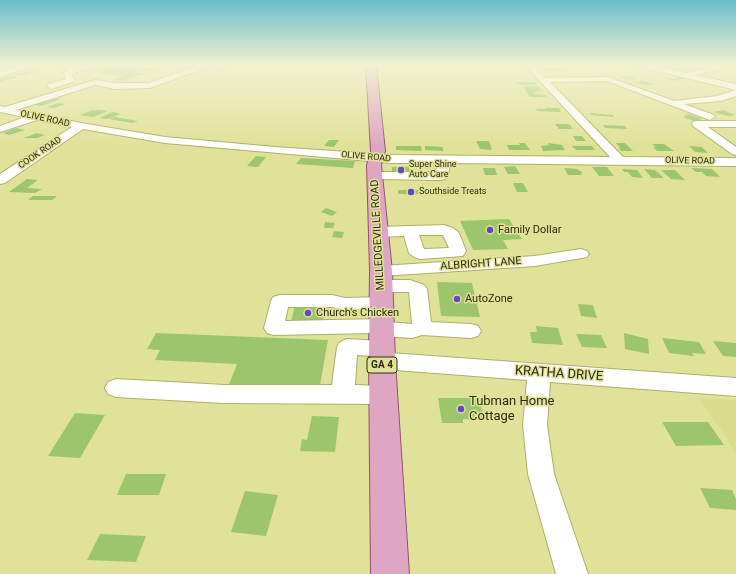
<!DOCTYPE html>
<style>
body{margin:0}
canvas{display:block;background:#e1e299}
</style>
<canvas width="736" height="574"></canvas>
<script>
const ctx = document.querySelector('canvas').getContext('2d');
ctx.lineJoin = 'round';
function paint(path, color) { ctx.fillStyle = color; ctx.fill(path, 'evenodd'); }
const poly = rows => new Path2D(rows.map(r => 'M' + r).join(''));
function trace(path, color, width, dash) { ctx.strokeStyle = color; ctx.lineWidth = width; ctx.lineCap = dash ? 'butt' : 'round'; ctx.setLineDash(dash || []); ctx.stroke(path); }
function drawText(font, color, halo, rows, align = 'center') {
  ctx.font = font + ' Roboto,sans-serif'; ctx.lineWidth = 3; ctx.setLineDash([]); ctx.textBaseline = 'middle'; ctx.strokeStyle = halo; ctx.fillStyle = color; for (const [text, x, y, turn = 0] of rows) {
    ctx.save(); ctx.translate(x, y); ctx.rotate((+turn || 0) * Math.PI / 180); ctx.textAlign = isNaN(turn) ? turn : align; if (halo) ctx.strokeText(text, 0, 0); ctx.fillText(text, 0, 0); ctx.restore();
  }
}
paint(poly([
 [699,398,736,400,736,452]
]), '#dadc8a');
paint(poly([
 [113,65,136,65,161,69,157,70,159,72,139,70,133,72,146,73,122,81,115,79,123,77,120,76,122,76,89,71,81,72,94,67,106,68,114,66],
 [544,68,562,68,565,70,546,70],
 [36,69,42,70,20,76,14,74],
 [13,76,19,77,0,82,0,79],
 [630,76,637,79,627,80,619,77],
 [667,77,673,79,679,77,686,78,676,81,663,78],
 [642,80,653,84,649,85,653,86,634,83],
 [515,82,535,82,537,85,520,85],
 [523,86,539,86,541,91,534,92,535,94,546,95,547,97,530,97],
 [54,98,61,99,41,106,34,105],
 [58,103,65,104,54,108,47,107],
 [545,108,559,108,561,112,537,111,536,109,546,109],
 [93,110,100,110,108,111,93,117,80,115],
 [723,110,735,115,728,116,713,112],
 [113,112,121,114,107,119,99,118],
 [590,113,613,115,614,117,591,115],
 [689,114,703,119,694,121,683,117,686,116,684,115],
 [115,117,138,121,132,123,109,119],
 [555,124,569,124,573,129,559,129],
 [603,125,625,126,627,129,605,128],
 [16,128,25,130,9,135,3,133],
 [37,133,45,135,37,138,24,138],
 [573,136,582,136,586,141,576,141],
 [329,140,339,140,334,147,324,146],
 [476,141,489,141,492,150,480,149],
 [519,143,525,143,530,150,509,150,507,145,520,145],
 [548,143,562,145,565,150,543,151,541,146,549,145],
 [616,143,625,143,633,151,621,151,618,148,621,149],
 [652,144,664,144,674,151,657,151,653,147,656,147],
 [396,146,421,146,422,151,396,150],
 [425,146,443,147,443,151,425,150],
 [572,146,592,146,595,150,576,150],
 [689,146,702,147,708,153,695,152],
 [256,156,266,157,258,167,247,166],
 [301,158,355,161,353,168,296,164],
 [515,166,520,174,508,174,504,167],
 [392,167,409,167,410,172,392,172],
 [592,167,607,167,614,176,599,176],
 [483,168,495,168,497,175,485,175],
 [564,168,577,169,583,173,580,173,582,175,568,175],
 [691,168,712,169,720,177,706,176,702,172,696,172],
 [622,169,637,170,643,178,632,177,628,172,624,172],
 [644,169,655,170,664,178,652,178],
 [661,170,675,170,685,180,671,179],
 [27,179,38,180,27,188,42,189,35,193,9,192],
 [513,183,523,183,528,192,517,192],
 [398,190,424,190,424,194,398,194],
 [33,196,57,196,52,200,28,200],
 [326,208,337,212,332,216,321,212],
 [509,219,522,239,503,240,508,249,473,250,460,221],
 [325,222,335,223,333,228,324,228],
 [334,231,344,232,342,238,332,237],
 [437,282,472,283,480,317,441,316],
 [295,304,325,305,323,322,291,323],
 [578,304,593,305,597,318,581,316],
 [536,326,558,328,563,345,532,343,530,332,537,332],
 [156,333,328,340,319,391,228,387,237,364,155,360,160,350,147,349],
 [624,333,648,339,649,354,625,349],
 [576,334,601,335,607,348,582,347],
 [662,338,699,342,706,354,692,353,694,356,669,353],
 [713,341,736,343,736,357,723,356],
 [438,398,479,398,484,420,463,419,463,423,442,423],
 [75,413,105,415,80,458,48,456],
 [312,416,339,417,335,452,300,451,302,439,307,440],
 [662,422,708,422,724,445,676,446],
 [126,474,166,474,159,495,117,495],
 [700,488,732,490,736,499,736,510,710,508],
 [245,491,278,495,266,536,231,532],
 [100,534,146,536,136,562,87,560]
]), '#9cc56c');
const minor = poly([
 [26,65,37,65,0,77,0,72,26,65],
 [83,65,95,65,72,74,74,80,73,82,51,89,47,86,48,84,66,79,64,73,65,71,72,67,83,65],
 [200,65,231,65,223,69,208,67,150,88,115,89,95,85,16,110,81,123,165,137,275,147,392,155,610,157,525,65,533,65,545,78,608,77,674,101,717,96,736,90,736,96,721,101,684,104,714,115,715,117,710,120,607,81,550,82,623,157,736,158,736,166,450,163,448,175,445,179,441,180,375,179,371,178,369,175,371,172,436,172,438,163,392,163,165,143,83,129,5,183,0,184,0,174,72,127,37,120,0,132,0,126,25,117,0,112,0,106,5,107,95,80,115,83,149,83,200,65],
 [639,65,652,65,686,73,716,65,728,65,727,67,695,75,736,84,736,90,640,67,639,65],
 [697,121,736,121,736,127,708,127,736,147,736,155,732,154,693,126,692,124,693,122,697,121],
 [444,225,453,228,459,233,466,251,463,256,420,259,414,257,409,253,404,236,378,237,373,235,370,232,373,229,378,227,444,225],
 [419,235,443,235,449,248,424,249,419,235],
 [581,249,587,251,589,254,587,257,535,266,381,276,375,275,372,271,375,267,381,266,535,256,581,249],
 [381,280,410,280,424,285,427,289,431,322,471,324,478,326,481,331,478,336,471,338,422,335,412,338,381,336,373,333,274,335,267,333,264,328,271,301,273,297,280,295,332,295,345,298,381,297,388,299,390,303,388,307,381,309,345,310,332,307,288,307,285,321,381,319,389,322,412,324,409,292,381,292,375,290,372,286,375,282,381,280],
 [347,339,382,341,389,344,392,349,390,353,736,378,736,396,550,382,547,425,554,474,588,574,556,574,528,474,523,425,527,380,382,369,374,367,371,361,374,356,357,355,355,385,383,386,391,388,395,395,391,402,383,404,224,403,116,397,108,394,105,388,108,382,116,379,224,385,332,385,337,347,340,342,347,339]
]);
const major = poly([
 [366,65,376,65,385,151,381,165,392,271,395,361,409,574,371,574,369,361,370,271,367,165,371,151,366,65]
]);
trace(minor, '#aeaf68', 2);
trace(major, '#93556a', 2);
paint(minor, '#fff');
paint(major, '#dfa6c4');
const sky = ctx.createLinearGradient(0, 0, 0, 145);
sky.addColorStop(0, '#69bdcc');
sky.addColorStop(0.45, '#f2f2d1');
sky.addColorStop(1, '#f2f2d100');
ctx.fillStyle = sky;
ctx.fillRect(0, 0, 736, 145);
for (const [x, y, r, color] of [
 [401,170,4,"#6448c1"],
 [411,192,4,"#6448c1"],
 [490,230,4,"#6448c1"],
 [457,299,4,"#6448c1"],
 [308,313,4,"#6448c1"],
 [461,409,4,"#6448c1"]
]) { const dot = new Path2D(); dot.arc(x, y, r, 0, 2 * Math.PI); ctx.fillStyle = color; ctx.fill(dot); trace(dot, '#e1e299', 1.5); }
drawText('9px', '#2c2c0e', '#e1e299', [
 ["OLIVE ROAD",45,119,12],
 ["COOK ROAD",40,153,-34],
 ["OLIVE ROAD",366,157,5],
 ["OLIVE ROAD",690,161,1]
]);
drawText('9px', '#2c2c0e', '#e1e299', [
 ["Super Shine",409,165],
 ["Auto Care",409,175],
 ["Southside Treats",419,192]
], 'left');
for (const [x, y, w] of [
 [382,365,30]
]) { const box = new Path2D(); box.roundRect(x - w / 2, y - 8, w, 16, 3); ctx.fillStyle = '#e1e299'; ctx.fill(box); trace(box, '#2c2c0e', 1); }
drawText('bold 10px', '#2c2c0e', null, [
 ["GA 4",382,365]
]);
drawText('11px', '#2c2c0e', '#e1e299', [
 ["Family Dollar",498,230],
 ["AutoZone",465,299],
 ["Church's Chicken",316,313]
], 'left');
drawText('11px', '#2c2c0e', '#e1e299', [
 ["MILLEDGEVILLE ROAD",378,235,-93],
 ["ALBRIGHT LANE",481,264,-4]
]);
drawText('13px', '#2c2c0e', '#e1e299', [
 ["KRATHA DRIVE",559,374,4]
]);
drawText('13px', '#2c2c0e', '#e1e299', [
 ["Tubman Home",469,402],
 ["Cottage",469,417]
], 'left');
</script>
